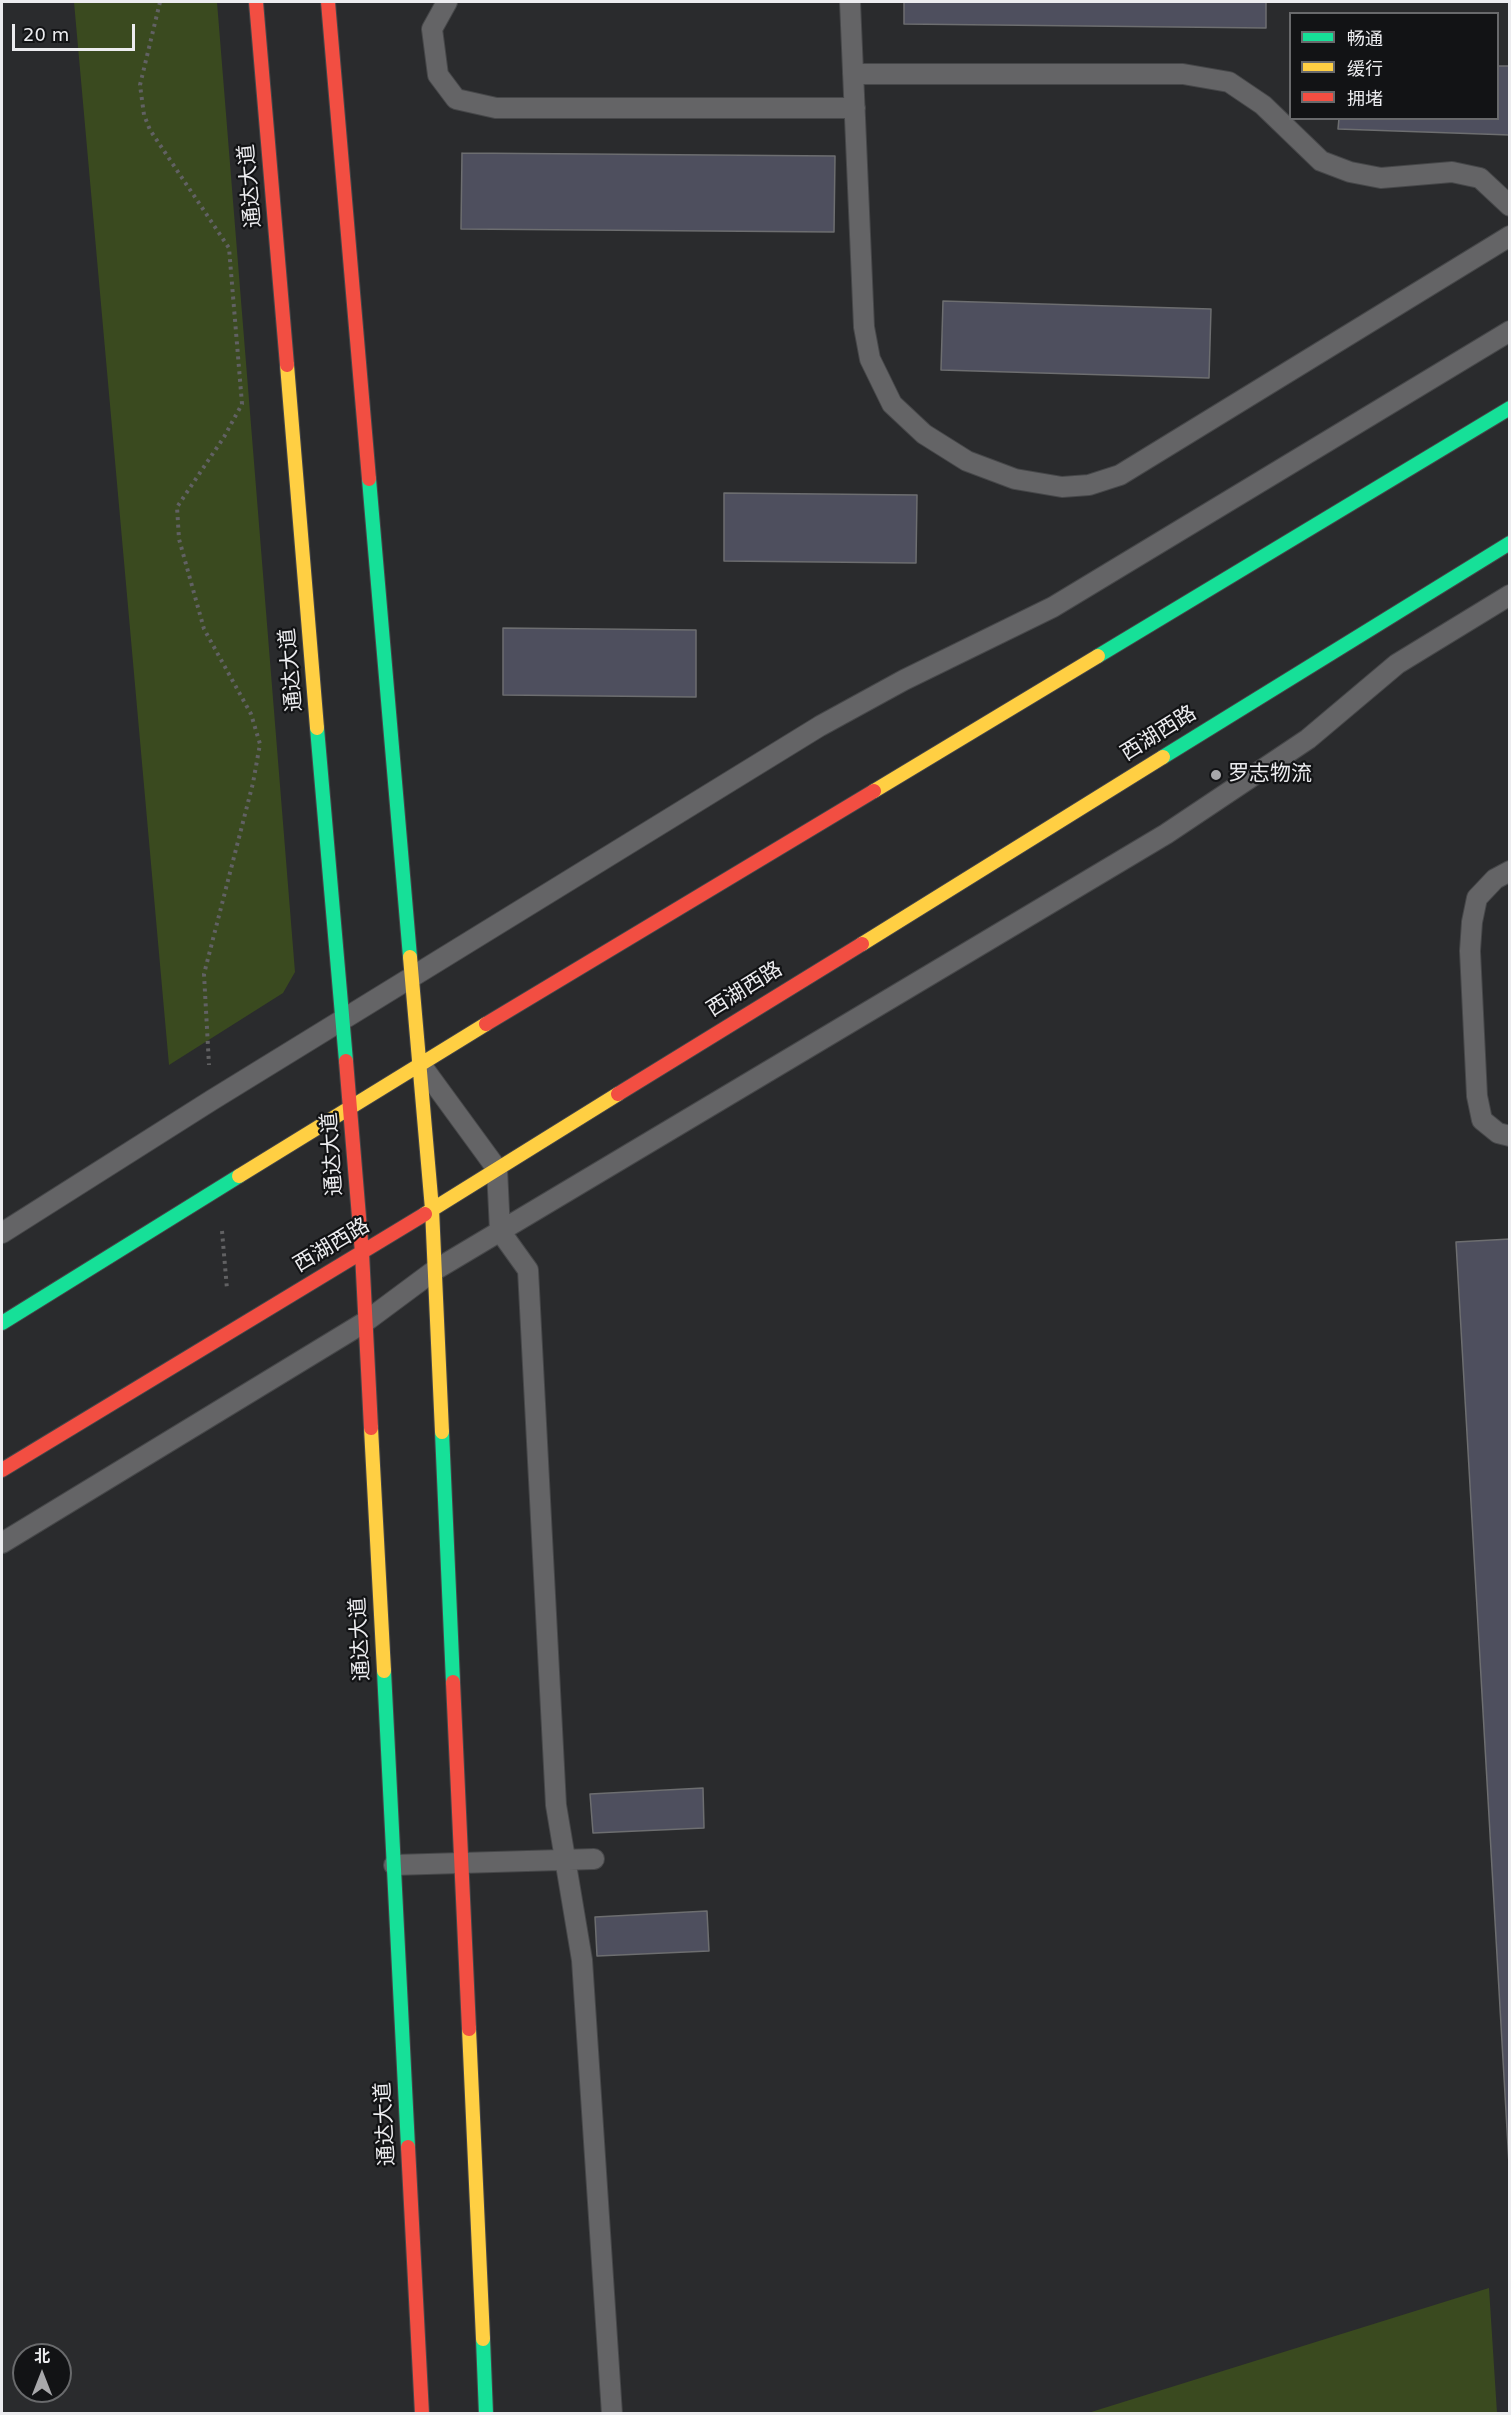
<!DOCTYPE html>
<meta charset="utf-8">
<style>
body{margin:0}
#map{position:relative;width:1511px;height:2415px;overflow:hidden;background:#2a2b2d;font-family:"DejaVu Sans","Noto Sans SC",sans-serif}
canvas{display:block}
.frame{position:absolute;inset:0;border:3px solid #ececef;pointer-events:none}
.legend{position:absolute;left:1289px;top:12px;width:210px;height:108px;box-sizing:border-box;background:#121315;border:2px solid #696a6c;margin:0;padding:8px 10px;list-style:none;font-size:18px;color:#ececef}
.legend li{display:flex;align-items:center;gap:12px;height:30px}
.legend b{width:30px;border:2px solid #696a6c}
.north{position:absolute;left:12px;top:2343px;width:60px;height:60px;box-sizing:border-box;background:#121315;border:2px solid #696a6c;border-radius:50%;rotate:0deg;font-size:16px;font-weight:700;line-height:24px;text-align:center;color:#ececef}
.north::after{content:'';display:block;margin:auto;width:21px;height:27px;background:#a8a8ab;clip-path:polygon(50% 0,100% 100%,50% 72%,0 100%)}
.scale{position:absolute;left:12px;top:24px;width:123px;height:27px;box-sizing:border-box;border:3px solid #ececef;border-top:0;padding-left:8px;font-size:18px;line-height:21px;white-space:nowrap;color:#ececef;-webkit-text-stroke:4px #121315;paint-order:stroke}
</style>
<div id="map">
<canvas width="1511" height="2415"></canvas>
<div class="frame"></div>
<ul class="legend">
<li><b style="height:8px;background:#16e098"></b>畅通</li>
<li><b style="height:8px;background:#ffcf43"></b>缓行</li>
<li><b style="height:8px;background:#f24e42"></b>拥堵</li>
</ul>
<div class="north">北</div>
<div class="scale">20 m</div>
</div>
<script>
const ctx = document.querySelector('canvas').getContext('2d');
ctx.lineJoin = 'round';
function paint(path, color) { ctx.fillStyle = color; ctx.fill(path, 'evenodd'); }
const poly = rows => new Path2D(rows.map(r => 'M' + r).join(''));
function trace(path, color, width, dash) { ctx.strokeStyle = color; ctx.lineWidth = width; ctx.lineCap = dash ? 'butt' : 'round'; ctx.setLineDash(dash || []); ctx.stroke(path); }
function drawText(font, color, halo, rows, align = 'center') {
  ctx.font = font + ' "DejaVu Sans","Noto Sans SC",sans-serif'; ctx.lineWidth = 4.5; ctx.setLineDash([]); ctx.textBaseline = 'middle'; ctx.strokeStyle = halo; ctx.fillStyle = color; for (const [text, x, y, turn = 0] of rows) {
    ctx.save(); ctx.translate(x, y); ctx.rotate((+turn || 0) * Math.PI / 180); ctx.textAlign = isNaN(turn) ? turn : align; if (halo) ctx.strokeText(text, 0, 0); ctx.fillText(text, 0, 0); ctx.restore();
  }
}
paint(poly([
 [74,2,217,2,295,972,283,993,169,1065],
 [1489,2288,1497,2413,1088,2413]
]), '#3a4a1f');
const building = poly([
 [904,2,1266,2,1266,28,904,24,904,2],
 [1498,66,1510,66,1510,135,1338,129,1339,118,1498,118,1498,66],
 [462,153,835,156,834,232,461,229,462,153],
 [943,301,1211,309,1209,378,941,370,943,301],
 [724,493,917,495,916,563,724,561,724,493],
 [503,628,696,630,696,697,503,695,503,628],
 [1510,1239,1510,2164,1509,2164,1456,1242,1510,1239],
 [703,1788,704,1828,593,1833,590,1794,703,1788],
 [707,1911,709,1951,597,1956,595,1917,707,1911]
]);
paint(building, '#4e4f5e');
trace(building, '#6d6e70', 1.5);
const lane = poly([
 [447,2,432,29,438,75,456,99,496,108,855,108],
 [850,2,864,327,870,359,892,404,924,434,967,461,1015,479,1062,487,1089,485,1120,475,1510,236],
 [853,74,1183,74,1229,82,1263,105,1321,161,1350,172,1381,178,1452,172,1480,178,1510,206],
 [1510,871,1495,879,1477,898,1472,922,1470,951,1477,1096,1482,1120,1498,1133,1510,1136],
 [424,1069,497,1169,500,1231,528,1270,556,1805,582,1960,612,2414],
 [2,1233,212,1100,820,726,904,680,1053,607,1510,331],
 [2,1543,365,1322,435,1270,1166,834,1308,739,1397,664,1510,595],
 [394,1865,594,1859]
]);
const fast = poly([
 [369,479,410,957],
 [1098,656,1510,408],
 [317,728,346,1061],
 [1163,757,1510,543],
 [2,1323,239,1176],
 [442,1432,453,1682],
 [384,1671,408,2147],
 [483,2339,486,2414]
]);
const slow = poly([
 [287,365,317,728],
 [874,791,1098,656],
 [862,944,1163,757],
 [410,957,432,1209,442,1432],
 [239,1176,486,1024],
 [425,1214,618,1094],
 [371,1428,384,1671],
 [469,2029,483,2339]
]);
const jam = poly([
 [256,2,287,365],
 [328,2,369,479],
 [486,1024,874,791],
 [346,1061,362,1253,371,1428],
 [618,1094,862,944],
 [2,1470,425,1214],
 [453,1682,469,2029],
 [408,2147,422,2414]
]);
trace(lane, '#464749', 22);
trace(fast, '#464749', 16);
trace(slow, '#464749', 16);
trace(jam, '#464749', 16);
trace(poly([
 [160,2,140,85,144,115,150,130,229,248,242,404,224,437,177,507,179,539,204,629,251,714,260,744,253,783,204,974,209,1065],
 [222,1231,227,1289]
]), '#616163', 4, [3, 4.5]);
trace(lane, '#646466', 20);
trace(fast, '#16e098', 14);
trace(slow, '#ffcf43', 14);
trace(jam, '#f24e42', 14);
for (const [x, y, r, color] of [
 [1216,775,6,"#a8a8ab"]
]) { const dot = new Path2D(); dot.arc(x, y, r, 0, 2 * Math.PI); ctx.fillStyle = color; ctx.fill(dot); trace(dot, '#121315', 2); }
drawText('21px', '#ececef', '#121315', [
 ["通达大道",251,186,-95],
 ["通达大道",292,670,-95],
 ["西湖西路",1159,734,-32],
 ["西湖西路",745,990,-32],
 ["通达大道",333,1154,-94],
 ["西湖西路",332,1246,-31],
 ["通达大道",361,1639,-93],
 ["通达大道",386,2124,-93]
]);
drawText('21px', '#ececef', '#121315', [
 ["罗志物流",1228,775]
], 'left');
</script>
